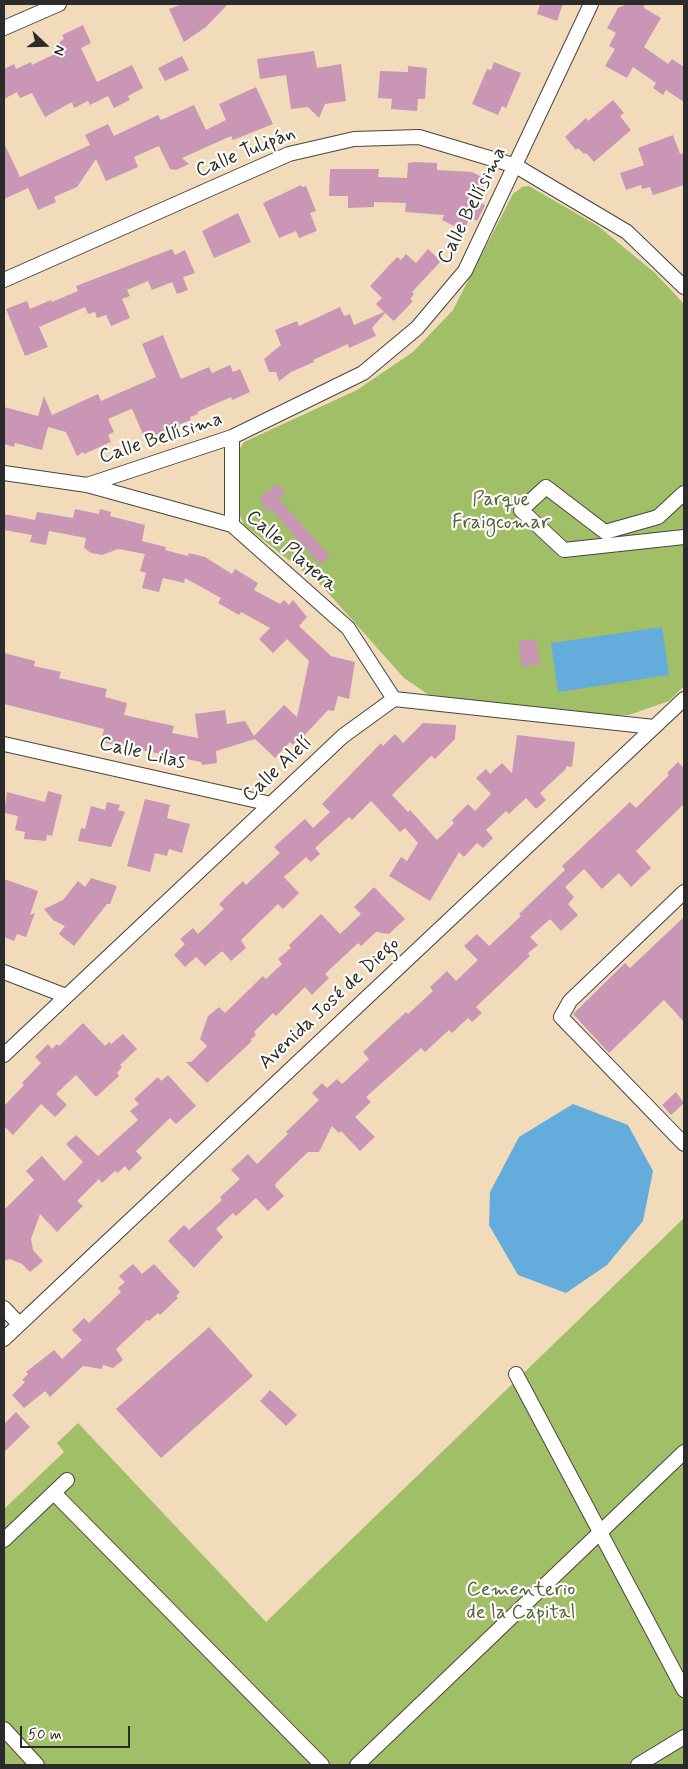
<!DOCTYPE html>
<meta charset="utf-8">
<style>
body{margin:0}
#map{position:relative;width:688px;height:1769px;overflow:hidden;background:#f2dbbb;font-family:Mynerve,sans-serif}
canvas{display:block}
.frame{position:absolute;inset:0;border:5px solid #2b2b2b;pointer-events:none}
.north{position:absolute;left:20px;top:20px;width:50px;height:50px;-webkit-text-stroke:4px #fdfcf7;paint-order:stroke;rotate:111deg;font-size:14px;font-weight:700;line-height:20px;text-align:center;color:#2b2b2b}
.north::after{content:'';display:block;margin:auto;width:18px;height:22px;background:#2b2b2b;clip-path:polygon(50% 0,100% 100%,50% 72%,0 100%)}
.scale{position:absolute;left:20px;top:1726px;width:110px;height:22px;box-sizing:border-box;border:2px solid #2b2b2b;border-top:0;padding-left:6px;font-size:15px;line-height:18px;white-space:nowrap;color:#2b2b2b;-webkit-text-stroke:4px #fdfcf7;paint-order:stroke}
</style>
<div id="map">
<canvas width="688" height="1769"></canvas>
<div class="frame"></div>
<div class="north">N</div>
<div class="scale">50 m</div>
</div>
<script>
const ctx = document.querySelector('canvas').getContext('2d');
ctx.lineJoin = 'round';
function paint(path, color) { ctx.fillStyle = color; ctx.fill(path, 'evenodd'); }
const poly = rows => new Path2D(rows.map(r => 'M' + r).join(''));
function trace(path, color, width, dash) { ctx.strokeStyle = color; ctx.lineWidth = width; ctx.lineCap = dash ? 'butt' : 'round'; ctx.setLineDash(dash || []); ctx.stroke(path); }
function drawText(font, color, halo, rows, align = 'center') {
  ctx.font = font + ' Mynerve,sans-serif'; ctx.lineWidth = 4.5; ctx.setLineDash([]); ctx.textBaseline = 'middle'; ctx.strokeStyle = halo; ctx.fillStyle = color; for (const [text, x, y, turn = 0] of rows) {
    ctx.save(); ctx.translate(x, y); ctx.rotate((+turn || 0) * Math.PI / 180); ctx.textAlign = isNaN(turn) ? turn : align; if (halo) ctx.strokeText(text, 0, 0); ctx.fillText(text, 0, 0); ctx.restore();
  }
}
paint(poly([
 [529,186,598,226,655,273,684,304,684,686,669,701,629,715,607,716,429,695,404,678,322,586,244,525,239,513,239,450,244,442,357,390,413,352,453,310,513,194,522,187],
 [684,1218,684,1765,4,1765,4,1509,64,1452,57,1443,78,1423,266,1622]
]), '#a1bf66');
paint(poly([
 [662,627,669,675,558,692,551,643],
 [573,1104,628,1125,653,1171,643,1221,607,1265,566,1293,518,1275,489,1225,490,1192,519,1137]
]), '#64acdb');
paint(poly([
 [183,4,228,4,206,27,184,42,169,9],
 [540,4,563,4,557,21,537,14],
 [627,4,644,4,644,8,661,18,644,47,668,64,672,59,684,67,684,102,666,90,663,95,653,88,656,83,633,67,627,78,605,66,615,49,609,46,616,33,607,28,618,8],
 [83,25,91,43,81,48,97,82,132,65,143,88,128,96,130,100,114,108,108,96,90,105,88,101,74,108,72,102,45,117,32,93,20,98,17,92,4,99,4,69,14,64,16,69,31,62,32,65,63,50,59,42,64,39,62,35],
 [314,51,317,68,341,64,346,101,325,104,319,118,308,107,291,109,286,75,260,79,257,59],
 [182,56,189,70,165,81,158,68],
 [494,62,521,73,506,108,502,106,498,115,472,104,487,69,491,70],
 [408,66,427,68,425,99,418,99,417,111,391,109,392,99,378,98,380,71,408,72],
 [256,87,273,124,233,140,231,136,182,158,189,164,176,170,170,169,159,146,134,157,138,167,106,181,96,159,77,187,54,197,56,202,38,210,28,188,4,199,4,143,20,177,90,145,85,135,108,124,114,136,158,115,161,120,194,105,206,130,226,120,219,104],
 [613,100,624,113,620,116,631,130,594,162,586,153,584,154,578,148,576,150,565,137,586,118,588,121],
 [673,135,680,154,684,153,684,185,653,195,650,187,642,189,641,185,626,190,620,173,644,165,638,148],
 [415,162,437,163,437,170,472,172,486,179,482,192,484,193,480,202,485,205,477,221,470,217,464,231,442,220,444,215,405,212,406,203,374,202,374,207,348,208,348,196,329,196,330,169,379,169,378,177,407,178,408,163],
 [301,185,302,187,306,186,316,211,310,213,317,231,299,238,296,231,279,238,263,203],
 [238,213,251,242,214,258,202,231],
 [172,249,175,255,185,250,195,273,183,277,188,290,177,294,172,282,152,290,148,281,127,290,130,296,122,299,130,318,111,326,106,315,97,318,95,312,88,314,85,307,39,327,48,347,25,356,6,309,27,301,30,309,51,300,52,302,78,291,76,286],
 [428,249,441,261,412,292,414,294,410,299,413,301,394,321,385,313,372,328,376,336,349,348,348,344,313,360,314,362,291,372,279,381,276,372,269,372,264,359,281,345,275,330,297,321,299,326,340,307,344,316,350,314,354,325,384,312,376,304,382,298,370,286,397,257,401,260,406,254,416,263],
 [163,335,181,379,209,367,212,373,230,365,233,372,240,369,250,392,232,400,231,397,197,412,198,414,190,417,191,420,178,425,179,428,164,436,163,432,145,439,132,409,129,410,108,419,114,432,108,435,111,442,84,454,83,452,77,456,66,432,48,427,42,450,15,443,14,447,4,444,4,407,38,416,44,396,52,415,98,394,101,401,126,390,156,377,142,344],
 [277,484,286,493,278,498,330,556,320,565,271,509,266,512,260,497],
 [75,509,99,514,100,509,111,512,110,516,145,525,142,541,166,547,165,550,188,556,189,553,205,557,232,574,235,569,258,583,254,590,280,604,284,600,289,605,293,600,307,617,299,626,331,656,355,662,349,699,338,696,334,711,328,710,300,740,299,738,293,745,290,742,275,758,255,739,216,751,217,763,202,765,201,762,177,757,176,763,165,761,166,755,101,742,104,729,4,704,4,653,35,661,34,666,61,672,59,678,107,689,105,697,127,703,124,715,174,726,172,733,198,738,195,714,225,710,227,724,245,721,254,736,284,705,297,717,309,661,287,639,273,653,259,639,270,628,241,612,239,615,218,603,221,598,185,578,184,583,163,578,159,592,142,588,146,573,140,571,145,554,118,549,102,555,91,553,84,548,86,538,49,531,46,545,30,542,32,535,4,530,4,514,35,520,37,512,73,518],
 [536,639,540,664,522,667,518,641],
 [423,723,456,725,455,739,435,759,431,756,392,795,408,812,410,810,437,840,454,823,452,820,468,804,475,811,491,794,476,778,486,769,490,774,502,763,512,773,517,735,575,742,572,767,566,766,566,769,540,793,546,800,536,809,526,798,509,814,506,811,486,830,493,838,483,848,477,843,464,857,459,852,430,901,389,876,401,857,407,861,418,843,405,828,400,832,371,801,352,820,349,817,315,848,320,854,311,862,306,857,284,877,299,893,283,909,278,904,241,940,246,948,231,961,222,951,205,966,196,957,185,967,174,955,185,944,180,939,193,928,198,934,224,909,219,904,243,881,246,885,280,853,274,847,305,819,313,828,330,812,322,804,381,743,383,746,395,734,403,743],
 [678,762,684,768,684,804,636,851,651,868,631,887,619,873,602,889,584,869,565,887,574,897,568,904,578,915,561,931,550,919,530,937,538,945,528,953,530,956,476,1007,482,1013,472,1022,468,1018,452,1033,449,1030,425,1052,421,1048,366,1097,371,1102,355,1117,375,1137,360,1151,341,1131,339,1133,332,1126,319,1152,308,1152,276,1183,275,1186,284,1196,268,1211,256,1198,236,1216,233,1213,216,1229,223,1237,194,1268,168,1241,184,1225,189,1230,222,1200,220,1197,240,1179,231,1170,248,1154,257,1164,288,1134,286,1132,319,1100,312,1093,322,1083,327,1088,337,1079,342,1084,369,1059,363,1052,406,1012,408,1014,433,991,430,987,447,971,456,981,478,960,464,946,477,934,489,946,521,916,519,914,565,870,562,866,630,802,636,808,669,775,667,773],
 [48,791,62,795,52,836,47,835,46,841,24,839,25,832,15,830,18,816,4,813,7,792,45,802],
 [145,799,170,805,167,818,190,824,182,853,169,849,167,856,155,853,150,872,127,866],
 [107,802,120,805,118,810,125,812,111,847,78,841,81,828,85,829,91,806,105,810],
 [91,878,117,886,110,904,107,904,74,946,59,934,65,926,53,920,44,909,63,900,78,881,85,887],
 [4,879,38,891,30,915,35,913,26,937,17,934,14,941,4,937],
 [374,887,405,919,389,934,376,932,361,946,358,943,325,974,329,978,312,995,305,987,276,1016,273,1013,254,1032,256,1035,250,1040,252,1041,207,1083,186,1062,191,1062,207,1046,200,1039,208,1016,219,1007,225,1013,263,976,266,979,282,964,278,959,291,948,289,945,321,914,340,934,361,914,354,907],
 [684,917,684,1022,664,1000,609,1053,573,1014,625,963,630,968],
 [83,1023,105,1046,109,1042,111,1044,123,1034,137,1049,120,1065,122,1067,117,1073,119,1076,96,1097,76,1075,56,1094,67,1105,55,1117,41,1104,13,1135,4,1126,4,1106,24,1085,22,1083,41,1063,35,1057,48,1044,52,1049,57,1044,59,1046],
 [168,1075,196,1106,176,1124,170,1118,136,1151,142,1158,129,1171,125,1166,118,1173,115,1171,102,1183,99,1179,77,1201,83,1206,57,1232,40,1214,31,1239,33,1250,43,1261,30,1272,22,1264,10,1259,4,1261,4,1210,34,1180,26,1171,42,1156,64,1181,83,1162,66,1144,76,1135,98,1156,138,1120,130,1111,139,1104,134,1099,158,1077,161,1081],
 [676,1092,684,1103,671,1115,662,1105],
 [133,1264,142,1274,154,1264,180,1292,176,1296,178,1298,160,1315,158,1313,149,1321,147,1320,116,1349,123,1360,113,1368,103,1365,102,1369,83,1366,50,1397,45,1391,24,1408,12,1395,25,1382,22,1380,28,1374,26,1372,54,1350,62,1359,82,1340,72,1330,84,1318,89,1323,121,1292,118,1288,125,1282,119,1276],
 [209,1327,253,1376,161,1458,116,1409],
 [270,1390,297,1415,286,1426,260,1401],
 [16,1412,30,1427,4,1452,4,1424]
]), '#c997b5');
const minor = poly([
 [4,28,59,4],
 [4,280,289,154,354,139,419,137,516,166,627,232,684,287],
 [232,437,232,525],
 [4,473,87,485,232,525,348,628,394,699],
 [87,485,232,437,363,373,417,328,465,271,591,4],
 [684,493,658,517,605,532,546,487,521,510,564,550,684,537],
 [4,744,271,804],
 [684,892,570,1001,561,1017,684,1144],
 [4,972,66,996],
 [4,1055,343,736,394,699,654,727],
 [4,1308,19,1324],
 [4,1339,684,699],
 [516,1374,684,1690],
 [54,1493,322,1765],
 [4,1540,67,1480],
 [4,1729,37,1765],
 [357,1765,684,1452],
 [638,1765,684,1737]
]);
trace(minor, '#494541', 16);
trace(minor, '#fff', 14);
drawText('20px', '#2b2b2b', '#fdfcf7', [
 ["Calle Tulipán",246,153,-22],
 ["Calle Bellísima",473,206,-63],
 ["Calle Bellísima",161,439,-18],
 ["Calle Playera",291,552,41],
 ["Calle Lilas",142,754,13],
 ["Calle Alelí",278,770,-43],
 ["Avenida José de Diego",330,1004,-43]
]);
drawText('20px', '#545f40', '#fdfcf7', [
 ["Parque",501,501],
 ["Fraigcomar",501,524],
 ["Cementerio",521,1591],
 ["de la Capital",521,1614]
]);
</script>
